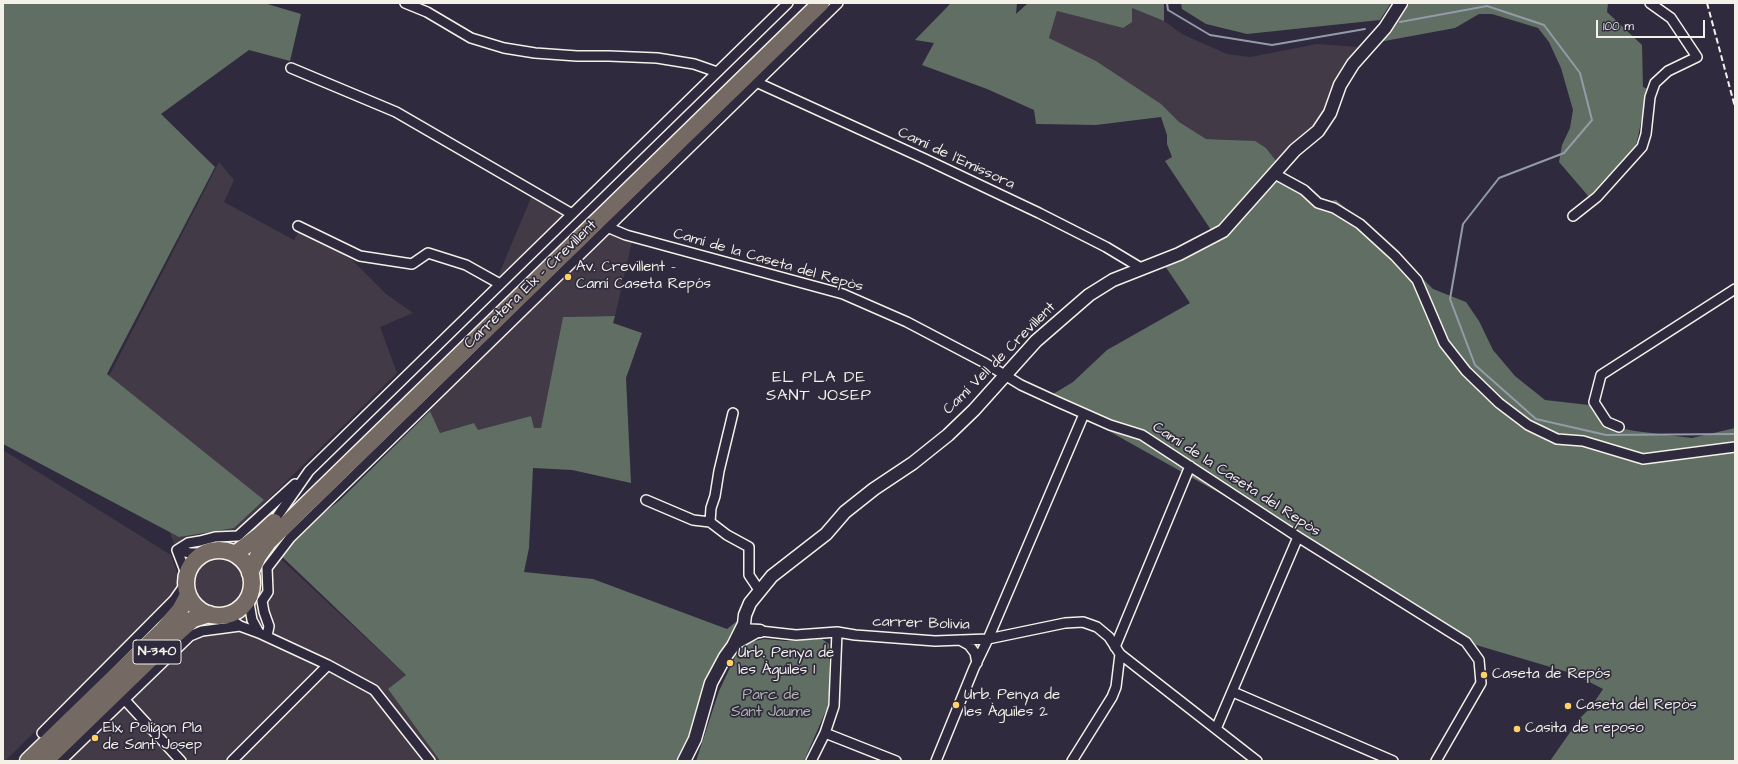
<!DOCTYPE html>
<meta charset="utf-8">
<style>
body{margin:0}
#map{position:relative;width:1738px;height:764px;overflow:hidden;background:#2f2a3d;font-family:"Architects Daughter",sans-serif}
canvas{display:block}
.frame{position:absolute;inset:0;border:4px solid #f4f1e8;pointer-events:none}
.scale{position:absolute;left:1596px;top:20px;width:109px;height:18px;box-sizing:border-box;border:2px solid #f4f1e8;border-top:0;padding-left:5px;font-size:12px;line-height:14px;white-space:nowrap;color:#f4f1e8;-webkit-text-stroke:3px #2f2a3d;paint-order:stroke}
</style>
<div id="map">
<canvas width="1738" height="764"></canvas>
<div class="frame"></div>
<div class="scale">100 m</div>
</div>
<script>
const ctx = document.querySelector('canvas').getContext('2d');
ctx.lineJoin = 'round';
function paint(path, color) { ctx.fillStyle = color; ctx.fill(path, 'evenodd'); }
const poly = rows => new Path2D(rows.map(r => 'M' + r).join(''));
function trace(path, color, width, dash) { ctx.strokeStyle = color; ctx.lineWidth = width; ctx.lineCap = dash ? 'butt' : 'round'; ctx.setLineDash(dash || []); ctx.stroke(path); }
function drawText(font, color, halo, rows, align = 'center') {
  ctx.font = font + ' "Architects Daughter",sans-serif'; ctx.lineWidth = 3.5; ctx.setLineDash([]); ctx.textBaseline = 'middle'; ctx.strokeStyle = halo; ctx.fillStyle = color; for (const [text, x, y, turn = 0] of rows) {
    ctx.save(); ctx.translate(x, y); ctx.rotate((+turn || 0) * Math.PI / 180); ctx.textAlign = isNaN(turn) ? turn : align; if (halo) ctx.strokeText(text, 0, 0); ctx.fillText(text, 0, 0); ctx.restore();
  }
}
paint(poly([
 [1132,8,1164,21,1182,34,1227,54,1250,57,1317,44,1360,47,1345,69,1325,109,1307,135,1277,162,1266,148,1238,140,1206,139,1179,125,1049,38,1057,11,1123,28],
 [219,162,234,180,224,202,294,240,300,229,352,260,386,294,413,313,380,327,397,373,243,524,406,675,388,689,440,761,61,761,202,625,168,527,56,452,110,374],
 [532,195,563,216,497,279],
 [618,227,633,237,615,316,563,317,541,428,534,428,531,416,478,430,474,423,440,433,430,411,430,407,576,265],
 [3,450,171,555,178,575,178,588,170,599,5,761,3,761]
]), '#433a47');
paint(poly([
 [3,3,264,3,301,14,290,61,249,50,161,114,215,167,107,374,264,500,234,528,179,537,3,444],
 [951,3,1017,3,1016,14,1028,3,1164,3,1164,21,1132,8,1132,22,1123,28,1057,11,1049,38,1096,61,1161,104,1179,122,1206,139,1255,141,1266,148,1277,162,1282,171,1325,202,1336,200,1391,247,1433,289,1466,302,1479,321,1493,350,1515,376,1545,400,1589,405,1604,425,1635,431,1692,438,1735,428,1735,761,1550,761,1580,718,1591,707,1603,689,1574,674,1466,642,1298,537,1048,397,1073,382,1107,350,1190,303,1159,257,1211,230,1165,161,1172,157,1167,144,1167,135,1161,117,1096,125,1036,124,1034,110,987,89,922,65,934,43,915,40],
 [1181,3,1391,3,1380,20,1247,34,1206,24,1182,9],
 [1410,3,1605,3,1608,4,1607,12,1642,45,1643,87,1648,89,1636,146,1589,197,1559,162,1562,145,1570,128,1573,110,1561,68,1549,42,1538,28,1492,14,1479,14,1455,28,1379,42],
 [615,316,613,323,642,333,626,378,631,483,572,470,533,468,529,548,524,572,593,579,727,629,741,618,732,641,715,664,701,694,684,751,679,761,440,761,388,689,406,675,275,550,339,501,430,411,440,433,474,423,478,430,531,416,534,428,541,428,563,317],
 [764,639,785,641,822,639,829,644,830,689,828,706,804,761,696,761,719,691,735,657,743,647,750,642]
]), '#606e64');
trace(poly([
 [1167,3,1168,10,1210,35,1272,45,1365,29],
 [1400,22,1487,6,1544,25,1580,73,1592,120,1564,153,1499,178,1463,224,1450,299,1475,365,1536,419,1606,435,1735,434]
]), '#929ba7', 2);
const street = poly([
 [405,3,427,12,471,38,504,48,535,53,577,56,609,56,657,58,694,64,717,72],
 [291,68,396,112,572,214],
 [756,82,925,159,1039,213,1106,247,1141,268],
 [1273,173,1304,190,1318,203,1334,208,1360,224,1395,256,1417,280,1444,343,1466,371,1499,403,1528,425,1557,439,1583,441,1643,459,1735,447],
 [1573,216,1597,197,1642,147,1646,134,1650,97,1655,83,1668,71,1697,57,1671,18,1650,3],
 [298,226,360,256,412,264,428,253,466,265,500,284],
 [607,227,626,235,843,294,907,322,985,363,1021,385,1058,402,1110,425,1142,435,1298,537,1466,642,1479,660,1481,683,1436,761],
 [733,413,719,471,715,496,711,508,710,522,727,535,749,547,749,575,759,590],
 [1619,427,1607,422,1594,402,1601,375,1735,289],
 [646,500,693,520,710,522],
 [272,524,309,471,788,3],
 [177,550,188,543,200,541,215,537,238,536,295,484],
 [177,550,190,553,205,553],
 [177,550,187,576],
 [248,597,252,620,259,633],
 [224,615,240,626,259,633,328,665,374,690,430,761],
 [267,636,269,626,264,612,262,601,268,592,267,568,290,538,838,3],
 [960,640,969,645,975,653,977,663],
 [733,646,760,631,796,635,837,632,855,635,935,641,988,639,1065,623,1083,622,1097,627,1109,637,1120,654,1257,761],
 [1115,647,1190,466],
 [1233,692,1393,761],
 [124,699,181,761],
 [1216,729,1298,537],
 [42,733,174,600,186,583],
 [825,733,896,761],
 [61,761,190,636,202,631,240,626],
 [232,761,328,665],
 [811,761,825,733,834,706,837,632],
 [936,761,974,668,988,639,1084,414],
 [1072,761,1112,697,1116,687,1120,654]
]);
const secondary = poly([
 [741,630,760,631],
 [684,761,695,739,711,683,725,657,733,646,744,624,745,615,750,603,772,576,826,534,845,512,874,489,913,463,948,435,974,410,1036,341,1089,295,1113,280,1179,254,1223,231,1295,150,1318,131,1330,113,1340,85,1353,64,1385,28,1401,3]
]);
const highway = poly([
 '186 583a33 33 0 1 1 66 0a33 33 0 1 1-66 0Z',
 [235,554,260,535,274,522],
 [250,573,258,556,268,542,821,3],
 [28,761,163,630,180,610,188,595],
 [45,761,174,636,193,619,209,614]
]);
trace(street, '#f4f1e8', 12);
trace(secondary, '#f4f1e8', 15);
trace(highway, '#f4f1e8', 19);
trace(street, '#2f2a3d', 9);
trace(secondary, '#2f2a3d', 12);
trace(highway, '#756964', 16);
trace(poly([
 [1707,3,1735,107]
]), '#f4f1e8', 2, [6, 3]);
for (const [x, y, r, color] of [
 [568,277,4,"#ffd166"],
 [730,663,4,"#ffd166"],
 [1484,675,4,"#ffd166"],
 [956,705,4,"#ffd166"],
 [1568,706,4,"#ffd166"],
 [1517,729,4,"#ffd166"],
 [95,738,4,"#ffd166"]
]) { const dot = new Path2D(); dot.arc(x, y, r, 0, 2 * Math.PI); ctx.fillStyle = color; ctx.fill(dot); trace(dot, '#2f2a3d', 1.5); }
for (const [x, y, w] of [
 [157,652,48]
]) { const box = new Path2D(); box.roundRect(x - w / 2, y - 12, w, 24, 3); ctx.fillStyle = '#2f2a3d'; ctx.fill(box); trace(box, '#f4f1e8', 1); }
drawText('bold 14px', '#f4f1e8', null, [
 ["N-340",157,652]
]);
drawText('15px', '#f4f1e8', '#2f2a3d', [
 ["Camí de l'Emissora",956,159,25],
 ["Camí de la Caseta del Repòs",768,261,16],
 ["Carretera Elx - Crevillent",531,285,-44],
 ["Camí Vell de Crevillent",1000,359,-45],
 ["Camí de la Caseta del Repòs",1236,480,33],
 ["carrer Bolivia",921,624,2]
]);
drawText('15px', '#f4f1e8', '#2f2a3d', [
 ["Av. Crevillent -",576,268],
 ["Camí Caseta Repós",576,285],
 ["Urb. Penya de",738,654],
 ["les Àguiles 1",738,671],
 ["Caseta de Repós",1492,675],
 ["Urb. Penya de",964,696],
 ["les Àguiles 2",964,713],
 ["Caseta del Repòs",1576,706],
 ["Elx, Polígon Pla",103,729],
 ["de Sant Josep",103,746],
 ["Casita de reposo",1525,729]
], 'left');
drawText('15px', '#b1b6ad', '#2f2a3d', [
 ["Parc de",771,696],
 ["Sant Jaume",771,713]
]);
ctx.letterSpacing = '1px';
drawText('16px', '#f4f1e8', '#2f2a3d', [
 ["EL PLA DE",819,379],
 ["SANT JOSEP",819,397]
]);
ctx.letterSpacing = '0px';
</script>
